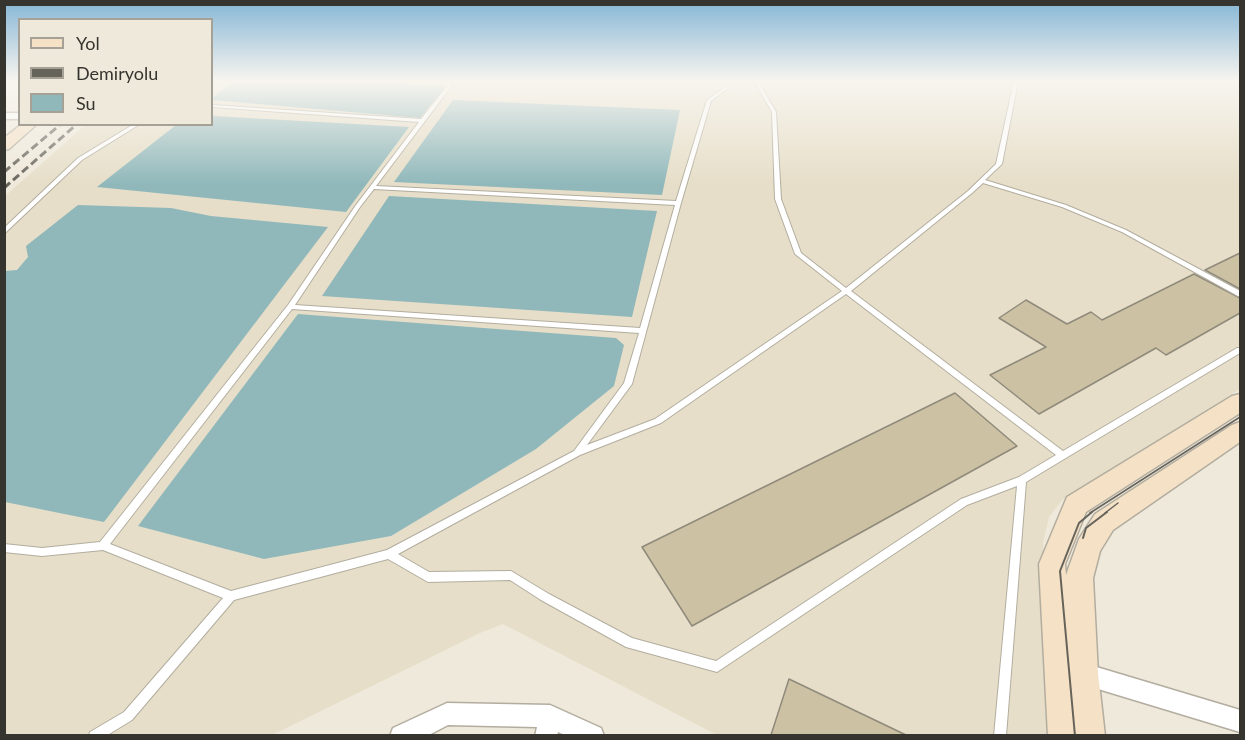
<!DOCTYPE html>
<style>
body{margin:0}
#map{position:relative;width:1245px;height:740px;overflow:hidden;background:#efe9db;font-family:Lato,sans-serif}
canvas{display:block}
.frame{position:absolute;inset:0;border:6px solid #36342e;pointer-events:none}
.legend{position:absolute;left:18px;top:18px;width:195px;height:108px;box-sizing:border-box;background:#efe9db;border:2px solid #a5a196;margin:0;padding:8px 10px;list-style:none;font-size:18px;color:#36342e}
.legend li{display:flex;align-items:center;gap:12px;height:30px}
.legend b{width:30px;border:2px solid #a5a196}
</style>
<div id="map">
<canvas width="1245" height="740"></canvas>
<div class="frame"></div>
<ul class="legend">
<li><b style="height:8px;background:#f4e1c6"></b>Yol</li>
<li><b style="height:8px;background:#66635b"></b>Demiryolu</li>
<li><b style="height:16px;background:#90b8bb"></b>Su</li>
</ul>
</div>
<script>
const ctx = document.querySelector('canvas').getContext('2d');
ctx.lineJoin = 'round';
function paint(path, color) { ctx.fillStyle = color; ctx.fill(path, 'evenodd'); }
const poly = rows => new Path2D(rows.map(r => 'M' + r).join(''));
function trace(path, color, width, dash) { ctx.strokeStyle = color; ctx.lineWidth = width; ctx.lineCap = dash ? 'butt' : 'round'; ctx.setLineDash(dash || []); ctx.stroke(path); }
paint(poly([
 [212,81,1240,81,1240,389,1063,499,1049,517,1043,543,1057,735,717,735,503,624,480,633,272,735,5,735,4,197,85,125,212,124]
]), '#e6dec8');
paint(poly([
 [234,81,378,81,446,86,420,118,212,100,212,98],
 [453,100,680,110,662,195,394,182],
 [212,116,409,127,346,212,97,187,176,125,212,124],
 [389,196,657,211,632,317,322,296],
 [78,205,171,208,211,216,328,227,104,522,5,502,5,271,17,270,28,257,26,246],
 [298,314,616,338,624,345,614,386,536,449,391,536,264,559,138,526]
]), '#90b8bb');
const building = poly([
 [1240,253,1240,289,1205,270,1240,253],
 [1194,274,1240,298,1240,313,1166,355,1156,348,1039,414,990,375,1046,347,999,318,1026,300,1067,324,1091,312,1102,320,1194,274],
 [955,393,1017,446,692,626,642,547,955,393],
 [789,679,906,735,771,735,789,679]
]);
paint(building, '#ccc1a3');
trace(building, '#8f8a7c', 1.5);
const service = poly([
 [408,81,424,81,451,83,453,84,376,186,676,201,707,100,734,81,738,81,711,101,681,203,632,384,587,445,655,419,842,291,795,254,775,199,772,112,754,81,758,81,776,112,781,199,801,253,846,288,968,191,996,164,1014,81,1018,81,1002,164,985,180,1066,205,1126,230,1240,291,1240,296,1238,296,1122,232,1062,207,983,183,972,193,851,291,1063,451,1237,348,1240,348,1240,353,1026,482,1006,736,994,736,1017,486,967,505,717,672,626,647,541,600,510,580,428,582,388,559,234,600,132,720,106,736,89,736,90,732,124,712,223,598,103,550,42,556,4,552,4,544,42,548,100,542,288,305,356,205,419,122,212,107,212,105,421,119,448,85,410,82,408,81],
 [374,189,675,205,640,328,295,305,360,207,374,189],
 [846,294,1056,455,1019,477,961,499,716,661,632,638,549,594,511,571,429,572,398,554,580,455,661,423,846,294],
 [292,309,639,333,624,383,574,451,387,550,231,591,110,544,292,309],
 [134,124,140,124,82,160,4,234,4,228,78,158,134,124]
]);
const minor = poly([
 [4,113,20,113,20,119,4,119,4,113],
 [1083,663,1240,710,1240,732,1075,682,1072,674,1075,666,1083,663],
 [447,703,550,705,601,728,604,736,567,736,558,732,557,736,535,736,537,727,448,725,427,736,390,736,393,728,447,703]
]);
const secondary = poly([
 [22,124,37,124,9,149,4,150,4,138,22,124],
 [1240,394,1240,413,1086,512,1065,564,1066,575,1079,539,1095,514,1232,425,1240,422,1240,442,1113,530,1100,551,1093,578,1098,674,1105,736,1048,736,1039,564,1067,497,1232,396,1240,394]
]);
trace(service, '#b2ad9f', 2);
trace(minor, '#b2ad9f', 3);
trace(secondary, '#b2ad9f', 3);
paint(service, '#fff');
paint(minor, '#fff');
paint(secondary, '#f4e1c6');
trace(poly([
 [1090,513,1240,417],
 [1105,513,1118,503]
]), '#66635b', 1.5);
trace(poly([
 [1083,538,1086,528,1107,512],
 [1075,736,1060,571,1079,523,1092,512]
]), '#66635b', 2);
trace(poly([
 [4,172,61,124],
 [4,188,77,124]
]), '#66635b', 3, [8, 4]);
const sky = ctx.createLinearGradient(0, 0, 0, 184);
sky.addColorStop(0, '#85b6d6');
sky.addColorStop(0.44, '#f8f5ef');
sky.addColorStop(1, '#f8f5ef00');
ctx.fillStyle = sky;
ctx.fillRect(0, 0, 1245, 184);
</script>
